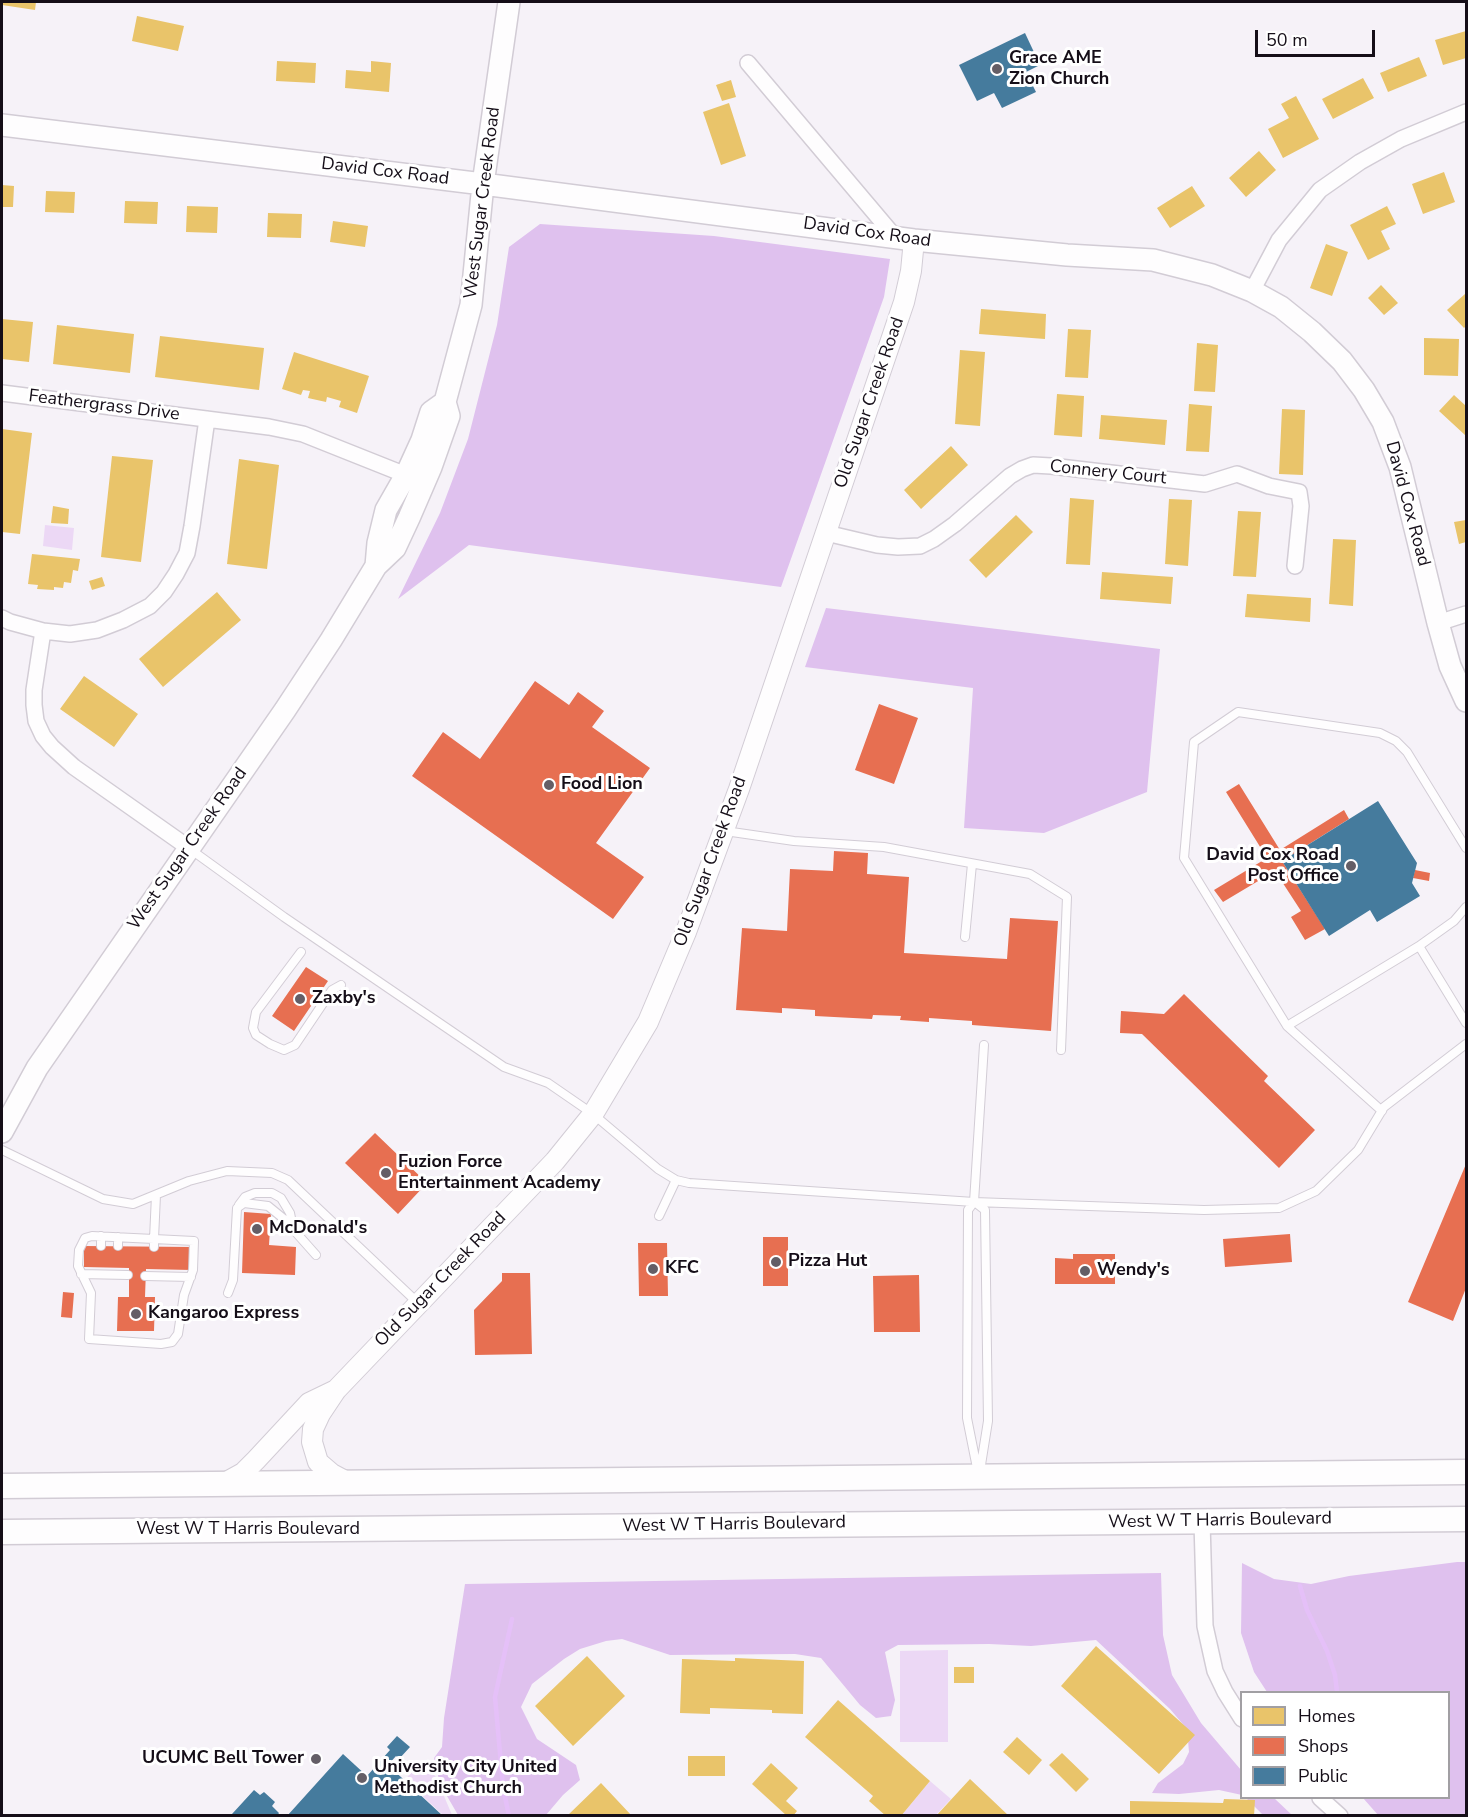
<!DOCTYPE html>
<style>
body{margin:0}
#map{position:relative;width:1468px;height:1817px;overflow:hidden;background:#f6f2f8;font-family:"Nunito Sans",sans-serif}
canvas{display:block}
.frame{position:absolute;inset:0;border:3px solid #150e18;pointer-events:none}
.legend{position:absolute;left:1240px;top:1691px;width:210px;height:108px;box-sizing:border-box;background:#fff;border:2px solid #a19fa3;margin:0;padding:8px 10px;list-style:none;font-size:18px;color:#150e18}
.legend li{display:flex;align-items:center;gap:12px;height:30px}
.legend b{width:30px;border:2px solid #a19fa3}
.scale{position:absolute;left:1255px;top:30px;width:120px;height:27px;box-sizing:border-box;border:3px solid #150e18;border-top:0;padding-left:8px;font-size:18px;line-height:21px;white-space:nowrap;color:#150e18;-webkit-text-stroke:4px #fff;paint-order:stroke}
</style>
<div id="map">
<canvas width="1468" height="1817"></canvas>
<div class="frame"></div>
<ul class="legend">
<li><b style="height:16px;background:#e9c46a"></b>Homes</li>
<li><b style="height:16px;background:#e76f51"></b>Shops</li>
<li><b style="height:16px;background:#457b9d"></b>Public</li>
</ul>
<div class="scale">50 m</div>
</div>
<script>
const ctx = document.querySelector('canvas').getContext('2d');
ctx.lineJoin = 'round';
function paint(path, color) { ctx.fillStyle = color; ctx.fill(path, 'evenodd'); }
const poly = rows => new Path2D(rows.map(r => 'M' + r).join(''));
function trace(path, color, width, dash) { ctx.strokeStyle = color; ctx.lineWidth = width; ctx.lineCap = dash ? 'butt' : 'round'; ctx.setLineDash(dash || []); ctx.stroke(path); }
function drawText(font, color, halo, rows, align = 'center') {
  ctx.font = font + ' "Nunito Sans",sans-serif'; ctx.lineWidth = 6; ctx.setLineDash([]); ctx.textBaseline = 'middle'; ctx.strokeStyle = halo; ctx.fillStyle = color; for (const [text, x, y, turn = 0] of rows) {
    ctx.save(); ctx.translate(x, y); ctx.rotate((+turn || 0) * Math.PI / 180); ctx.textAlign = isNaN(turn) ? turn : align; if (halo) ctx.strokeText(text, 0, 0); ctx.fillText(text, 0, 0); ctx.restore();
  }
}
paint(poly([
 [45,525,74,528,72,550,43,546],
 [948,1650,948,1742,900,1742,900,1651],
 [424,1764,436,1777,452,1815,443,1815,405,1780,417,1765],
 [930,1781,951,1799,936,1815,901,1816]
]), '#ecd8f5');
paint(poly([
 [540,224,714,236,890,259,884,297,781,587,469,545,398,599,440,513,468,439,497,325,509,247],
 [826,608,1160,649,1147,792,1044,833,964,828,973,688,805,667],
 [1457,1562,1466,1562,1466,1815,1378,1815,1363,1798,1448,1798,1448,1692,1267,1692,1254,1672,1241,1633,1242,1563,1274,1579,1311,1584,1349,1576],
 [1161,1573,1163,1635,1172,1675,1201,1723,1241,1770,1242,1795,1219,1790,1179,1794,1152,1793,1158,1783,1183,1764,1189,1752,1187,1729,1170,1709,1096,1640,1031,1646,989,1644,898,1645,885,1652,895,1700,891,1716,876,1718,860,1705,821,1658,795,1654,670,1655,622,1639,606,1641,580,1649,564,1659,532,1684,521,1707,537,1739,576,1765,580,1780,563,1795,546,1815,458,1815,440,1784,434,1758,442,1747,444,1718,465,1584],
 [1246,1798,1274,1798,1292,1815,1263,1815]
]), '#dfc1ee');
paint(poly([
 [2,2,36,2,35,10,2,5],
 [137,16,184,26,178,51,132,41],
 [1466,31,1466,58,1443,65,1435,40],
 [1419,57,1427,76,1388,92,1380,73],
 [277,61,316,63,315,83,276,81],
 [371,61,391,63,389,92,345,88,346,70,371,72],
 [1363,78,1374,98,1333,119,1322,99],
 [731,80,736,97,722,101,716,85],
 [1296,96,1319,139,1283,158,1268,129,1289,118,1281,104],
 [729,103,746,156,721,165,703,112],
 [1259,151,1276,170,1246,197,1229,178],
 [1444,172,1455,202,1423,214,1412,184],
 [2,185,14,186,13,207,2,207],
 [1192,186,1205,206,1170,228,1157,208],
 [46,191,75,192,74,213,45,212],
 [125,201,158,202,157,224,124,223],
 [187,206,218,207,217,233,186,232],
 [1387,206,1396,224,1381,231,1390,249,1368,260,1350,225],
 [268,213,302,214,301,238,267,237],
 [333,221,368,226,365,247,330,242],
 [1326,244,1348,252,1332,296,1310,288],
 [1381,285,1398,303,1384,315,1368,298],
 [1465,294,1466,326,1464,328,1447,310],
 [981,309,1046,314,1045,339,979,334],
 [2,319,33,322,29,362,2,359],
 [57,325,134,334,130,373,53,364],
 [1068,329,1091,330,1088,378,1065,377],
 [160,336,264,348,259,390,155,377],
 [1424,338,1459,339,1458,376,1424,375],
 [1197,343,1218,345,1215,392,1194,391],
 [960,350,985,352,980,426,955,424],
 [294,352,369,376,357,413,339,407,341,401,327,397,326,402,308,398,310,391,303,390,301,395,282,389],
 [1057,394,1084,396,1082,437,1054,435],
 [1454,395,1466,406,1465,435,1439,411],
 [1189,404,1212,406,1209,452,1186,451],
 [1282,409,1305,410,1303,475,1279,474],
 [1101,415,1167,420,1165,445,1099,439],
 [2,429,32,433,20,534,2,532],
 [951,446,968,465,921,509,904,490],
 [112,456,153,460,141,562,101,557],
 [239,459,279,465,267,569,227,564],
 [1070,498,1094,500,1090,565,1066,564],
 [1169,499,1192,500,1188,566,1165,564],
 [53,506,69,509,68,524,51,523],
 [1238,511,1261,512,1256,577,1233,576],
 [1016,515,1033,532,986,578,969,560],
 [1466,520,1466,542,1459,544,1454,522],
 [1333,539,1356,540,1353,606,1329,604],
 [32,554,80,559,78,571,73,570,71,583,64,582,63,588,54,587,54,590,37,589,38,585,28,584],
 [1102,572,1173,577,1171,604,1100,599],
 [102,577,105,586,92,590,89,581],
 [217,592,241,620,163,687,139,659],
 [1247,594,1311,598,1310,622,1245,617],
 [84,676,138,714,114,747,60,709],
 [1096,1646,1195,1735,1159,1774,1061,1686],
 [587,1656,625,1696,573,1746,535,1706],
 [735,1658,804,1661,803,1714,772,1713,772,1710,710,1708,710,1714,680,1713,682,1659,735,1661],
 [954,1667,974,1667,974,1683,954,1683],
 [838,1700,930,1781,901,1816,886,1816,869,1801,873,1796,805,1737],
 [1017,1737,1042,1760,1029,1775,1003,1752],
 [1062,1753,1089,1779,1076,1792,1049,1765],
 [688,1756,725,1756,725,1776,688,1776],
 [771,1763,798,1788,786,1801,797,1811,793,1816,787,1816,752,1784],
 [970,1779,1009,1816,936,1816],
 [601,1783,632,1816,567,1816],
 [1224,1799,1255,1800,1254,1816,1130,1816,1130,1801,1223,1803]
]), '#e9c46a');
paint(poly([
 [535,681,569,705,578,692,604,711,592,727,650,768,596,843,644,877,613,919,412,776,443,732,480,759],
 [879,704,918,718,894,784,855,770],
 [1239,784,1280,850,1344,810,1349,819,1282,861,1325,929,1305,940,1291,917,1301,911,1275,871,1223,902,1214,890,1267,858,1226,792],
 [834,851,868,853,867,874,909,877,904,953,1007,959,1010,918,1058,921,1051,1031,972,1025,972,1021,929,1018,929,1022,900,1020,901,1016,873,1015,872,1019,815,1016,815,1010,782,1008,782,1013,736,1010,742,928,787,931,790,869,833,871],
 [1415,870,1430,873,1429,881,1413,878],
 [306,967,328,981,294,1031,272,1016],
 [1184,994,1268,1076,1264,1081,1315,1130,1279,1168,1142,1034,1120,1033,1121,1011,1164,1014],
 [375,1133,427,1183,398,1214,345,1163],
 [1466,1164,1466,1288,1453,1321,1408,1302],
 [244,1212,271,1214,269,1245,296,1247,295,1275,242,1273],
 [1290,1234,1292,1262,1225,1267,1223,1239],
 [763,1237,788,1237,788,1286,763,1286],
 [638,1243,667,1243,668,1296,639,1296],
 [84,1246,192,1247,191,1270,146,1269,145,1297,155,1297,154,1331,117,1331,118,1297,129,1297,129,1268,84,1267],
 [1073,1254,1115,1254,1115,1284,1055,1284,1055,1258,1073,1259],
 [502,1273,530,1273,532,1354,475,1355,474,1310,502,1281],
 [919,1275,920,1332,874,1332,873,1276],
 [63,1292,74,1293,72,1318,61,1317]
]), '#e76f51');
paint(poly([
 [1025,33,1040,65,1026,72,1036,92,1002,108,994,93,977,101,959,65],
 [1378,801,1417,863,1412,883,1420,896,1377,922,1370,910,1329,936,1282,861],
 [397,1736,410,1747,399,1759,396,1756,388,1765,443,1816,287,1816,343,1754,367,1776,390,1750,387,1747],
 [254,1790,260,1795,264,1792,275,1802,272,1806,279,1813,277,1816,232,1814]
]), '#457b9d');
trace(poly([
 [1300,1586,1307,1610,1327,1651,1335,1675,1337,1692],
 [509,1816,503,1787,495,1697,512,1619]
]), '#e5c0f8', 4.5);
const service = poly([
 [725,831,794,841,884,847,1030,874,1067,897,1061,1050],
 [190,849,284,917,504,1067,548,1083,593,1114,658,1169,676,1180,689,1183,974,1202,1204,1210,1279,1208,1316,1191,1358,1150,1384,1107,1466,1044],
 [965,937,972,864],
 [1419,946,1466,1023],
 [301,952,256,1012,253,1028,256,1035,270,1044,284,1050,295,1045,332,990,341,985],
 [1287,1026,1184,858,1194,742,1238,712,1380,733,1396,741,1407,752,1466,848],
 [1382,1111,1287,1026,1419,946,1454,921,1466,907],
 [2,1150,103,1199,133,1204,189,1181,227,1171,272,1173,288,1180,418,1303],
 [976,1203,985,1210,988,1421,980,1471],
 [239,1205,245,1197,255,1193,272,1193,281,1198,290,1213,293,1228],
 [659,1216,676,1180],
 [101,1246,101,1236],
 [118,1246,118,1237],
 [154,1247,154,1239,194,1241,193,1270,184,1295,178,1334,172,1342,161,1344,89,1339,91,1293,78,1266,79,1250,85,1238,92,1236,154,1239,156,1195],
 [81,1274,128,1275],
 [145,1276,191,1277],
 [228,1293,233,1280,237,1208,244,1203,268,1206,284,1219,316,1255],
 [978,1473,967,1418,968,1210,974,1202,984,1045]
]);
const minor = poly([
 [748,63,895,237],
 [1252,291,1279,240,1320,190,1360,162,1401,139,1466,112],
 [2,393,269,427,303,434,406,475],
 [826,533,877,545,898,547,920,546,934,539,955,524,1010,476,1022,469,1033,465,1051,466,1205,484,1237,474,1269,486,1299,492,1301,506,1295,566],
 [2,618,10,622,43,631,70,634,97,630,123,620,150,606,164,592,176,574,187,553,192,526,207,419],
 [1438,623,1466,614],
 [43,631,34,690,34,705,36,721,43,736,52,747,74,767,189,848],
 [1202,1522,1205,1626,1215,1671,1225,1692,1242,1719],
 [1320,1798,1340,1816]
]);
const tertiary = poly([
 [349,1483,332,1474,318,1462,312,1442,313,1429,320,1414,336,1390,555,1161,593,1114,648,1022,686,932,739,789,904,302,911,271,914,240],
 [223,1484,243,1473,256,1460,309,1403,336,1390]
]);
const secondary = poly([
 [2,125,483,184,914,240,1067,255,1153,260,1212,275,1252,291,1281,307,1312,332,1342,361,1364,390,1383,422,1400,467,1438,623,1450,666,1466,701],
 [376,566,378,543,386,510,406,475,422,440,431,412,445,402],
 [2,1132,37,1068,285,710,331,640,376,566,395,548,409,518,431,467,449,416,445,402,471,305,483,184,509,2]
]);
const primary = poly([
 [2,1486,1466,1472],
 [2,1532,1466,1519]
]);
trace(service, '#d2ccd5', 10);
trace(minor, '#d2ccd5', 18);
trace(tertiary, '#d2ccd5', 22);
trace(secondary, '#d2ccd5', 24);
trace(primary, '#d2ccd5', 27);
trace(service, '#fefdfe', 8);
trace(minor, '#fefdfe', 15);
trace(tertiary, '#fefdfe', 20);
trace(secondary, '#fefdfe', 21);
trace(primary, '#fefdfe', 24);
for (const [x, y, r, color] of [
 [997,69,6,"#645e66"],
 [549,785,6,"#645e66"],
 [1351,866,6,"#645e66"],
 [300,999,6,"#645e66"],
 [386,1173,6,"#645e66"],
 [257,1229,6,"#645e66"],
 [776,1262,6,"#645e66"],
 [653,1269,6,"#645e66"],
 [1085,1271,6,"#645e66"],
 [136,1314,6,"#645e66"],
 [316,1759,6,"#645e66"],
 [362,1778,6,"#645e66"]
]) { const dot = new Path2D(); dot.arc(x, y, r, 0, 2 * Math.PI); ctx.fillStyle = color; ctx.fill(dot); trace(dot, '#fff', 2); }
drawText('bold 18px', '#150e18', '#fff', [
 ["Grace AME",1009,59],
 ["Zion Church",1009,80],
 ["Food Lion",561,785],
 ["David Cox Road",1339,856,"right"],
 ["Post Office",1339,877,"right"],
 ["Zaxby's",312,999],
 ["Fuzion Force",398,1163],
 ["Entertainment Academy",398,1184],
 ["McDonald's",269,1229],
 ["Pizza Hut",788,1262],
 ["KFC",665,1269],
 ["Wendy's",1097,1271],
 ["Kangaroo Express",148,1314],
 ["UCUMC Bell Tower",304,1759,"right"],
 ["University City United",374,1768],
 ["Methodist Church",374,1789]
], 'left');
drawText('18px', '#150e18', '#fff', [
 ["David Cox Road",385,172,7],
 ["West Sugar Creek Road",483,203,-83],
 ["David Cox Road",867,233,8],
 ["Old Sugar Creek Road",870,403,-71],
 ["Feathergrass Drive",104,406,7],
 ["Connery Court",1108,473,6],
 ["David Cox Road",1407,504,75],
 ["West Sugar Creek Road",188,849,-55],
 ["Old Sugar Creek Road",711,862,-70],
 ["Old Sugar Creek Road",441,1280,-46],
 ["West W T Harris Boulevard",1220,1521,-1],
 ["West W T Harris Boulevard",734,1525,-1],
 ["West W T Harris Boulevard",248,1530]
]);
</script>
